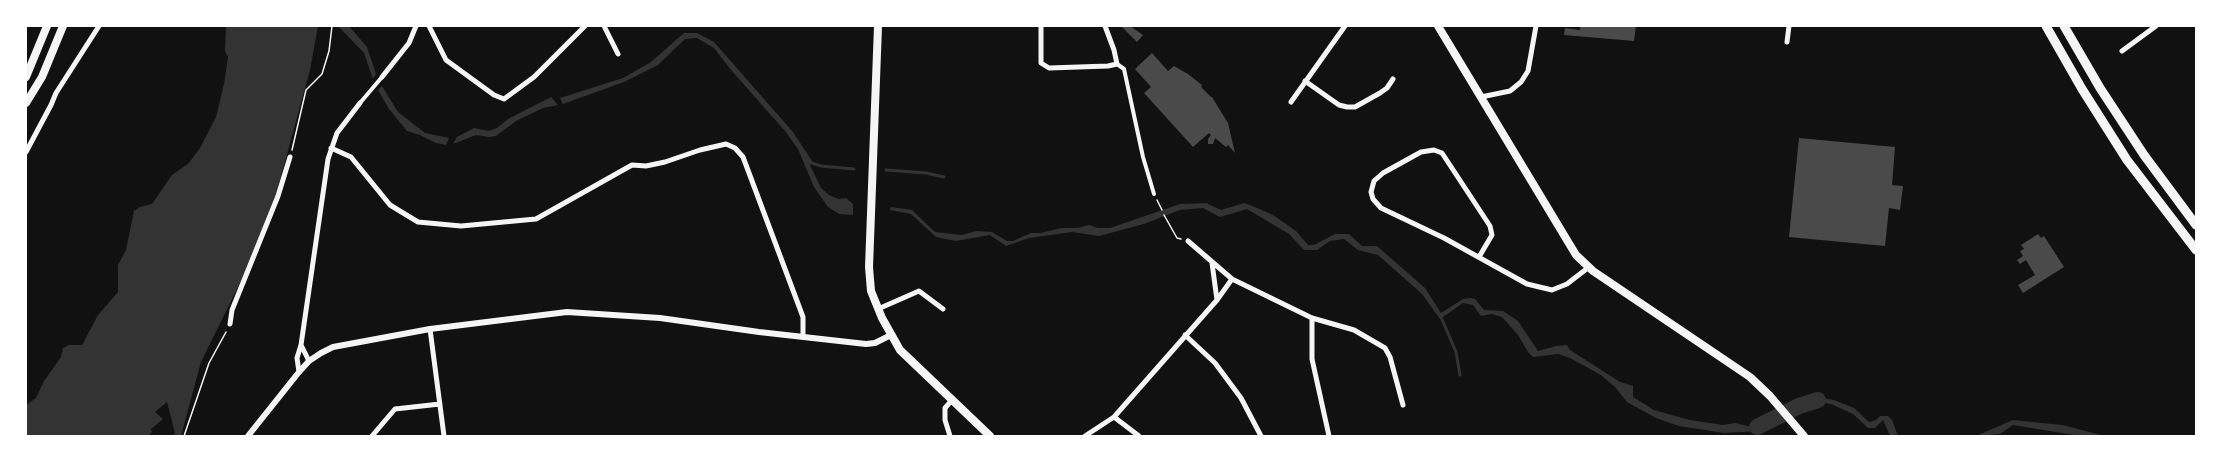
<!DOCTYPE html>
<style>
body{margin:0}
#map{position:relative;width:2222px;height:462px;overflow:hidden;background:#111;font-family:"Source Sans 3",sans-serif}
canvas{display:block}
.frame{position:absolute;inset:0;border:27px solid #fff;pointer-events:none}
</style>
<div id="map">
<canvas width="2222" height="462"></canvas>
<div class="frame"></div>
</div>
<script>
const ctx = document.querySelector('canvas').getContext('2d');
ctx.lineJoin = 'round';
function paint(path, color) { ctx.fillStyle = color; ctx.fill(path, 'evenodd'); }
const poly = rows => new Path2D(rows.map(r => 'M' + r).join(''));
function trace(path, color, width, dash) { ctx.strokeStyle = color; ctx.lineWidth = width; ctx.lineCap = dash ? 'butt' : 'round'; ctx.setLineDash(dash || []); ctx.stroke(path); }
paint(poly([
 [226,26,318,26,310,70,275,198,244,275,201,362,181,436,174,436,175,433,167,402,155,412,163,419,151,429,152,432,148,436,26,436,26,405,36,398,44,381,61,357,63,348,69,345,82,345,98,315,118,292,118,265,126,250,134,211,140,207,152,204,172,175,189,163,200,148,216,117,224,84,228,57,225,51],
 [338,26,349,26,367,47,376,74,373,79,364,53],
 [684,33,697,33,714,42,793,132,812,161,810,165,821,188,829,195,839,199,846,198,853,204,853,215,839,214,828,207,814,187,798,149,785,131,731,70,714,48,697,38,685,39,658,65,624,82,563,104,560,98,623,78,651,62],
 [382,86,398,112,425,133,449,138,446,145,436,143,420,135,407,131,389,109,378,90],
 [551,97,558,105,543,108,516,121,496,136,489,137,476,135,453,144,457,137,474,128,489,131,497,128,508,119],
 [1206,203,1221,210,1244,203,1250,205,1273,215,1296,231,1308,245,1314,245,1335,234,1349,234,1362,246,1377,246,1425,288,1441,313,1463,299,1470,298,1475,299,1484,310,1503,311,1518,321,1538,351,1556,346,1567,345,1570,350,1620,382,1633,386,1633,397,1654,410,1690,420,1723,425,1735,423,1752,427,1763,424,1774,416,1776,419,1760,431,1724,433,1679,426,1656,418,1627,402,1615,387,1601,375,1570,358,1558,354,1533,357,1528,352,1518,335,1502,317,1492,314,1481,316,1473,305,1463,303,1440,319,1422,294,1378,255,1358,250,1344,239,1330,241,1317,250,1304,250,1289,234,1247,209,1220,217,1203,208,1180,210,1144,224,1099,236,1072,232,1029,238,1006,246,990,235,956,241,936,237,911,214,890,210,891,207,912,210,935,232,962,235,976,231,992,232,1007,241,1013,241,1031,233,1041,233,1061,228,1077,228,1089,225,1098,228,1110,228,1180,204],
 [1817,397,1834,400,1854,408,1869,422,1876,420,1880,416,1888,416,1892,420,1898,436,1905,436,1890,436,1883,420,1875,428,1868,428,1853,414,1831,404,1815,402,1798,409,1796,406],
 [2013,420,2062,425,2105,436,2080,436,2013,425,2000,434,1976,436]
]), '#333');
trace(poly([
 [809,162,821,166,854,169],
 [886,170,926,173,944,177],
 [1441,317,1456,352,1460,375]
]), '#333', 3);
trace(poly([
 [1757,427,1799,406,1818,400]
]), '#333', 16);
paint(poly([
 [1121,26,1130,26,1143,35,1137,42],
 [1580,26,1636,26,1634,41,1564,35,1565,28,1580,30],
 [1152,53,1168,71,1174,66,1188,74,1202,85,1201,87,1211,97,1212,97,1228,123,1235,153,1228,145,1226,147,1215,138,1213,144,1208,144,1208,139,1211,135,1209,133,1193,147,1144,93,1151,87,1135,69],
 [1799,138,1895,147,1892,185,1903,186,1900,210,1889,208,1885,246,1789,237],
 [2038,234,2041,238,2044,236,2064,267,2023,293,2018,285,2035,275,2026,260,2020,264,2017,260,2023,256,2020,251,2024,249,2021,245]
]), '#4a4a4a');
trace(poly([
 [292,150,306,90,322,74,329,51,332,26],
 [1157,200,1162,210],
 [1164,215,1177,238,1181,239],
 [184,436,209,363,226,332]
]), '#f5f5f5', 1.5);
trace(poly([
 [1117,64,1124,69,1143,157,1154,194],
 [360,103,382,77]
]), '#f5f5f5', 4);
trace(poly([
 [429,26,446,60,494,95,504,99,534,77,585,26],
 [604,26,618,54],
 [1041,27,1041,63,1049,68,1108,66,1117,64,1114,50,1105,26],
 [1787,42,1789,26],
 [2122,51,2156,26],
 [382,77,409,43,416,26],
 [1305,81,1339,105,1347,107,1355,107,1380,93,1387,88,1393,79],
 [1481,97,1510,91,1521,82,1528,71,1536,26],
 [1291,102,1345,26],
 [331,148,351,157,390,205,418,222,461,226,536,219,632,165,646,166,665,162,700,150,726,144,735,148,743,157,803,317,803,336],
 [26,152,51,105,56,93,99,26],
 [1188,241,1232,279,1312,318,1354,330,1385,348,1390,357,1403,405],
 [1479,257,1492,235,1490,226,1442,153,1434,150,1421,152,1383,173,1374,181,1371,192,1373,199,1381,208,1444,238,1527,284,1552,290,1567,284,1589,267],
 [1212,263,1217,300],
 [878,309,919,291,943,309],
 [1312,318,1312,359,1329,436],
 [230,324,232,310,278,196,290,157],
 [430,329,444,436],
 [1185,335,1215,363,1241,398,1261,436],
 [301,345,309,361],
 [299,372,297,358,301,345,328,159,337,133,360,103],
 [1114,417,1139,436],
 [372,436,395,409,440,404],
 [950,436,945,420,945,408,953,399],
 [1085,436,1114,417,1217,300,1232,279]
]), '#f5f5f5', 5);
trace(poly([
 [248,436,299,372,309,361,321,353,333,347,430,329,567,312,660,318,759,332,866,344,875,343,891,335]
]), '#f5f5f5', 6);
trace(poly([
 [878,26,869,267,871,291,882,318,900,350,990,436],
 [1438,26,1576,255,1593,271,1750,377,1770,396,1804,436],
 [26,77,47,26],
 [26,103,42,77,63,26]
]), '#f5f5f5', 8);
trace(poly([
 [2046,26,2082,89,2127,160,2196,250],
 [2064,26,2100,88,2144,155,2196,225]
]), '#f5f5f5', 9);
</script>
